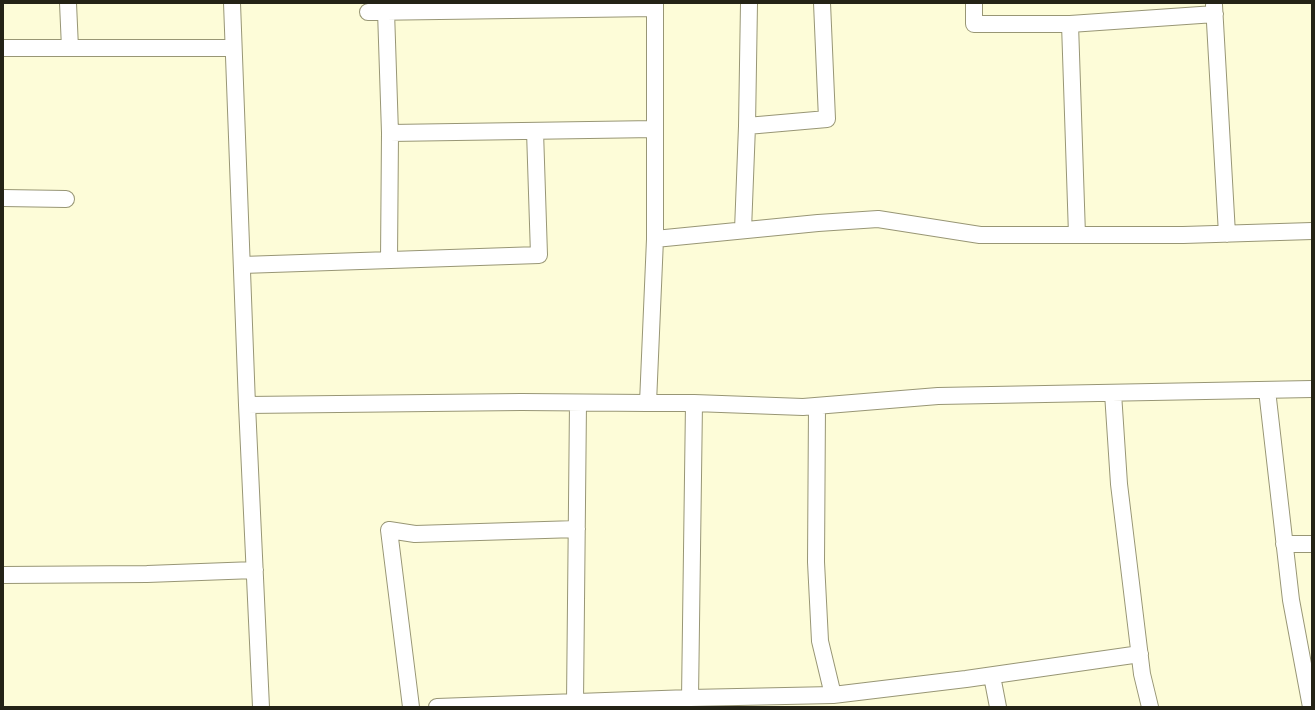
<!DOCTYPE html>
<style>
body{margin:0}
#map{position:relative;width:1315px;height:710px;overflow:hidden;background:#fdfcd8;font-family:"Titillium Web",sans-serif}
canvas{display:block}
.frame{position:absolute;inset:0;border:4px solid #242316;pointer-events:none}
</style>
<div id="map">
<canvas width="1315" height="710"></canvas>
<div class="frame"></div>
</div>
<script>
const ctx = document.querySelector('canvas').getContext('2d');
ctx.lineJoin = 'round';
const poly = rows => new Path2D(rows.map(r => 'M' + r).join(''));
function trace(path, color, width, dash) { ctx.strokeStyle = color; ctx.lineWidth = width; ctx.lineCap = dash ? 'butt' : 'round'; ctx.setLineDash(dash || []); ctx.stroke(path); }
const street = poly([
 [68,3,70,48],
 [232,3,247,405,261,707],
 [974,3,974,24,1070,24],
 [1214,5,1227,234],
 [386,11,390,133,389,260],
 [368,12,655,8],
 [3,48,233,48],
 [747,126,749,3],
 [390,133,655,129],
 [3,198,66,199],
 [743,230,747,126,827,119,822,3],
 [1077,235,1070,24,1215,14],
 [655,239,818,223,878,219,980,235,1183,235,1312,231],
 [242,265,539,255,535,131],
 [1267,390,1291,600,1311,707],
 [1113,393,1119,484,1142,674,1150,707],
 [648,403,655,239,655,3],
 [247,405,521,402,648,403,694,403,803,407,938,396,1312,389],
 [817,406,816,562,820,641,833,695],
 [1284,544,1312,544],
 [3,575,147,574,255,570],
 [992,676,998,707],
 [690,698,694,403],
 [575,702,578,403],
 [411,707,389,530,415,534,577,529],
 [437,707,690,698,833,695,966,679,1140,654]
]);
trace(street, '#989675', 18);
trace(street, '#fff', 16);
</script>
